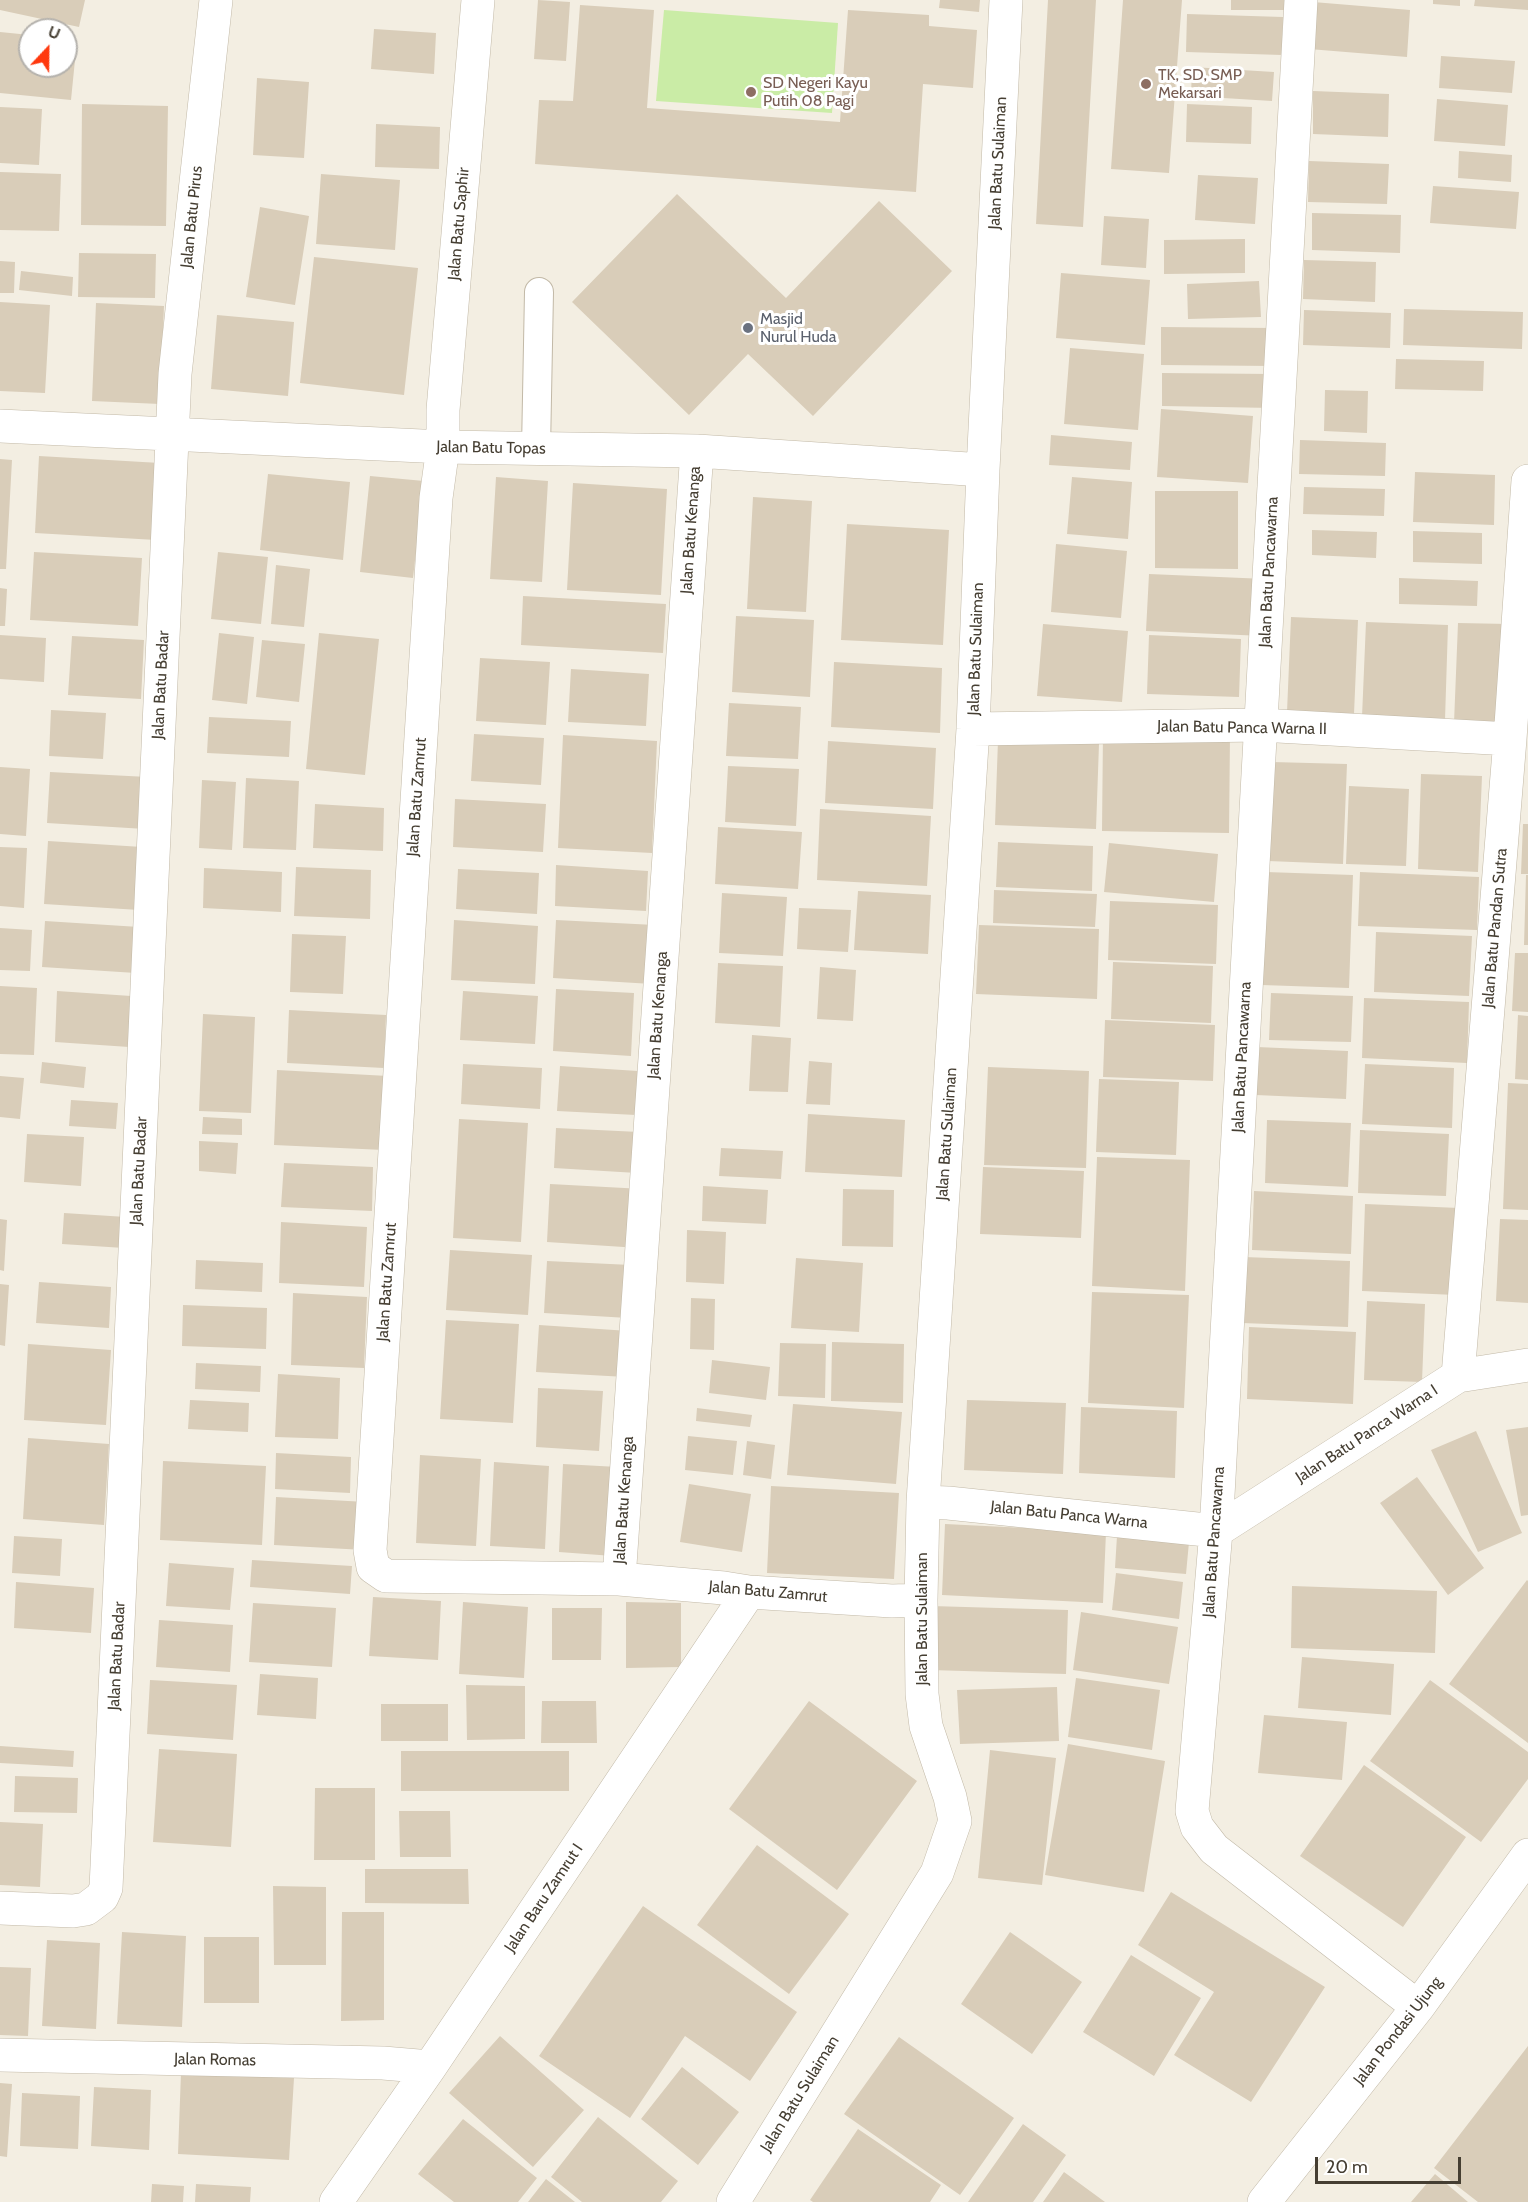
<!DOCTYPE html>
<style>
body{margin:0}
#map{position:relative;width:1528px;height:2202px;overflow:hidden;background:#f3eee2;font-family:Cabin,sans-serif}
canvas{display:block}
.north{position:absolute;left:18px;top:18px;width:60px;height:60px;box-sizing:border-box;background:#fff;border:2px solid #b5b2ad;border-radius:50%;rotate:22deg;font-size:16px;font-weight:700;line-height:24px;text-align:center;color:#453e32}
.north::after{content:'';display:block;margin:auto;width:21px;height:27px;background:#ff380d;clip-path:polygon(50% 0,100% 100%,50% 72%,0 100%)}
.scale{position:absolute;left:1315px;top:2157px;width:146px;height:27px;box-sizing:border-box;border:3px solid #453e32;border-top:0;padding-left:8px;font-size:18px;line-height:21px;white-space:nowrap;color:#453e32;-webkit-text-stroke:4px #fff;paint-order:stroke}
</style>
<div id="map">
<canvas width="1528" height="2202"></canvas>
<div class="north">U</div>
<div class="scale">20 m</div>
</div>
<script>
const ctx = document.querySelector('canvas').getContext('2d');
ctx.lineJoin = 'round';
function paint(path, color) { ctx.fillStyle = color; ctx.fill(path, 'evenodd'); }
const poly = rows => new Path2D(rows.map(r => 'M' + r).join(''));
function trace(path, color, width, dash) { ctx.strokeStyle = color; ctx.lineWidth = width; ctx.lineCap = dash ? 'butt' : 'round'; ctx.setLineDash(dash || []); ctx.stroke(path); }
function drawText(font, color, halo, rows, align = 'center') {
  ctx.font = font + ' Cabin,sans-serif'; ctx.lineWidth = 6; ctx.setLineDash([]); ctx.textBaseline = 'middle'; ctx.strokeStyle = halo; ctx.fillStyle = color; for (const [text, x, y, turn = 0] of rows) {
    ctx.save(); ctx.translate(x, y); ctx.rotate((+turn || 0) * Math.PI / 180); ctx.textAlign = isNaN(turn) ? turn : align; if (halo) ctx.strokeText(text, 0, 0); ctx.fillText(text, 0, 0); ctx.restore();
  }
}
paint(poly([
 [664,10,838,23,832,113,656,101]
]), '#caeca6');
paint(poly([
 [0,0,85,0,79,27,0,10],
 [538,0,570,2,566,61,534,59],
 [940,0,980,0,979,12,939,8],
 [1048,0,1096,0,1083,227,1036,224],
 [1123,0,1182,0,1169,173,1111,169],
 [1231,0,1293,0,1292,10,1231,10],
 [1433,0,1460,0,1460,6,1433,4],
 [1475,0,1528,0,1528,10,1474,6],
 [1313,2,1410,10,1407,57,1309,49],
 [580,5,654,10,647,108,840,122,848,10,929,15,929,26,977,30,973,88,923,84,916,192,535,164,539,100,573,101],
 [1187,14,1283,17,1282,55,1186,52],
 [374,29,436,33,434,74,371,69],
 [0,32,30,35,30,66,66,66,66,39,77,40,71,100,0,93],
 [1441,56,1515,61,1512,93,1439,88],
 [1192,67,1274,72,1272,101,1191,96],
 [257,78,309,82,304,158,253,155],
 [1313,91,1389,94,1388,137,1313,134],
 [1437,99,1508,105,1505,146,1434,141],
 [82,104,168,106,166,226,81,225],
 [1187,104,1252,107,1251,144,1186,142],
 [0,107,42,109,39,165,0,163],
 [376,124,440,127,439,169,375,167],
 [1459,151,1512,155,1511,182,1458,178],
 [1309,161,1389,164,1387,204,1308,202],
 [0,172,61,174,59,231,0,230],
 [321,174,400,180,395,250,316,244],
 [1198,175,1258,178,1255,224,1195,220],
 [1433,186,1519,192,1516,229,1430,223],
 [677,194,786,298,879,201,952,271,813,416,748,354,689,415,572,302],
 [260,207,309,216,295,305,246,297],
 [1312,213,1401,215,1400,253,1312,250],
 [1104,216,1149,219,1146,268,1101,265],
 [1245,239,1245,273,1164,274,1164,240],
 [79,253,156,254,155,298,78,297],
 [314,257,418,268,404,395,300,383],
 [1304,260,1376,262,1375,302,1303,299],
 [0,261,15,262,14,293,0,293],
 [21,271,73,277,72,296,19,290],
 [1061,273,1150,280,1145,345,1056,338],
 [1259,281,1261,317,1188,319,1187,284],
 [0,302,50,305,45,393,0,391],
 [96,303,164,306,160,404,92,401],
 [1404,309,1523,312,1522,349,1403,345],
 [1304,310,1391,313,1390,348,1303,345],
 [217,315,294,322,288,396,211,389],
 [1161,327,1274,328,1274,366,1161,365],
 [1070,348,1144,354,1138,430,1064,424],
 [1396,359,1484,361,1483,391,1395,389],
 [1162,373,1273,374,1273,408,1162,406],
 [1325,390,1368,391,1367,433,1324,431],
 [1161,409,1253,416,1248,483,1157,477],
 [1051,435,1132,442,1130,470,1049,465],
 [1300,440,1386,443,1385,476,1299,474],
 [39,456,160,463,156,540,35,533],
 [0,459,12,460,6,569,0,569],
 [1415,472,1495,475,1494,525,1413,522],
 [268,474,350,482,343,560,260,550],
 [370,476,424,481,413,578,360,572],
 [496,477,548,481,542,582,490,579],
 [1072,477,1132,482,1128,539,1067,534],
 [573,483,667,489,661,595,567,590],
 [1304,487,1385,489,1384,516,1303,514],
 [1155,491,1238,491,1238,569,1155,568],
 [753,497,812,501,806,612,747,609],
 [847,524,949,530,943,645,841,640],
 [1312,530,1377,532,1376,558,1312,555],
 [1413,531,1482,533,1482,564,1413,562],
 [1056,544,1127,551,1121,618,1051,612],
 [34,552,142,558,138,626,30,620],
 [218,552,268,557,261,624,211,619],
 [276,565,310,569,304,627,271,624],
 [1149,574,1266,579,1264,636,1146,631],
 [1399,578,1478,581,1477,606,1399,604],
 [0,588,7,589,5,626,0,626],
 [523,596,666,604,663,653,521,645],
 [736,616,814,620,810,697,732,692],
 [1291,617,1358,620,1354,714,1287,712],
 [1366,622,1448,625,1445,720,1362,717],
 [1458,623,1509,624,1505,726,1454,723],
 [1043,624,1128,631,1122,702,1037,696],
 [219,633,254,637,247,704,212,700],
 [319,633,379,639,365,775,306,769],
 [0,635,46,638,44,682,0,679],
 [1149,635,1241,639,1239,697,1147,694],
 [72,636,144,640,141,699,68,695],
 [262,640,305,644,299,702,256,697],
 [480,658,550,662,546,725,476,721],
 [834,662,942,668,940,733,831,727],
 [571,669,649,674,646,726,568,722],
 [729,703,801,707,798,759,726,756],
 [51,710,106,713,103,759,49,756],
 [209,717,291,721,289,757,207,753],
 [1103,732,1230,734,1229,833,1102,831],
 [474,734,544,738,541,785,471,781],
 [563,735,657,741,652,853,558,848],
 [998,740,1099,744,1096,829,995,825],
 [828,741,936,748,933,809,825,803],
 [1272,762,1347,764,1343,864,1268,861],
 [728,766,799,769,796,826,725,822],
 [0,767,30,769,26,836,0,834],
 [50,772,148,777,145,829,47,823],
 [1421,774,1482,776,1478,872,1418,869],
 [246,778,299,781,296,850,243,848],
 [202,780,236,782,232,850,199,848],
 [1349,786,1409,789,1406,866,1346,864],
 [455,799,546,804,543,852,453,847],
 [315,804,384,808,383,851,313,848],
 [820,809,931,816,927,886,817,880],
 [1523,824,1528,824,1528,874,1521,874],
 [718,827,802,832,798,889,715,884],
 [48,841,142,847,139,910,44,904],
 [998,842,1093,846,1092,891,996,887],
 [1109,843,1218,854,1214,902,1104,892],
 [0,847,27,848,24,908,0,906],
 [556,865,648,871,646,911,555,906],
 [296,867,371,870,370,919,294,916],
 [204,868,282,872,281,912,203,908],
 [458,869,539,873,537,914,456,909],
 [1266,872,1353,875,1349,988,1262,985],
 [1360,872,1479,877,1477,930,1358,926],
 [1526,875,1528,875,1528,945,1524,945],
 [994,890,1097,894,1095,927,993,923],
 [858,891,931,895,928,954,854,950],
 [722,893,787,897,783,956,719,953],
 [1110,901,1218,905,1216,964,1108,960],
 [799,908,851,910,848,952,797,949],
 [454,920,538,926,535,984,451,980],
 [556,920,655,925,652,984,553,978],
 [45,921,139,927,136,973,42,967],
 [979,925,1099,929,1097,999,976,994],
 [0,928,32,930,30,971,0,970],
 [1376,932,1472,936,1469,996,1374,992],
 [292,934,346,936,343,994,290,992],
 [1515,953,1528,953,1528,1012,1512,1011],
 [1113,962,1213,966,1211,1023,1111,1019],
 [718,963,783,966,780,1027,715,1023],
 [820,967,856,970,853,1021,817,1019],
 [0,986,37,988,34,1055,0,1054],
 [556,989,634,993,631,1056,553,1051],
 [57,991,146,997,144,1048,55,1042],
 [463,991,538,996,535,1044,460,1040],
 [1271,993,1353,996,1351,1042,1269,1040],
 [1364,998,1469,1002,1467,1063,1362,1058],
 [289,1010,386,1015,384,1068,287,1063],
 [203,1014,255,1017,251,1113,199,1111],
 [1518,1015,1528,1016,1528,1080,1515,1079],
 [1105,1020,1215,1025,1213,1081,1103,1077],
 [752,1035,791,1038,788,1092,749,1091],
 [1257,1047,1348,1051,1346,1099,1256,1095],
 [809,1061,832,1063,830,1105,806,1104],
 [42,1062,86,1067,84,1088,40,1083],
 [463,1064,542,1068,540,1109,461,1104],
 [1365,1064,1454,1068,1452,1128,1362,1124],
 [560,1066,638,1071,636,1115,557,1111],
 [988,1067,1089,1071,1086,1168,984,1165],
 [277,1070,388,1076,384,1150,274,1145],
 [0,1076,24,1078,20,1119,0,1117],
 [1099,1079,1179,1082,1176,1155,1096,1152],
 [1508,1083,1528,1084,1528,1210,1503,1209],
 [71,1100,118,1103,116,1129,69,1126],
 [808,1114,905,1120,902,1177,805,1172],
 [203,1117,242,1119,242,1135,202,1134],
 [459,1119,528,1123,521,1242,453,1238],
 [1267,1120,1351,1123,1348,1187,1265,1183],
 [556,1128,639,1132,637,1173,554,1168],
 [1360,1130,1449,1134,1446,1196,1358,1193],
 [27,1134,84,1137,81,1186,24,1182],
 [199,1141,238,1143,236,1174,199,1171],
 [721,1148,783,1151,781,1179,719,1176],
 [1097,1157,1190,1160,1185,1291,1092,1286],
 [284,1163,373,1167,372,1211,281,1207],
 [983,1167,1084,1171,1081,1238,980,1234],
 [550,1184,643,1189,639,1248,547,1242],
 [703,1186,768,1190,766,1224,702,1221],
 [843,1189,894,1190,893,1247,842,1246],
 [1254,1191,1353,1196,1351,1254,1252,1250],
 [1365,1204,1459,1208,1456,1295,1362,1291],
 [64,1213,126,1217,124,1248,62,1244],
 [0,1219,7,1220,4,1271,0,1270],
 [1500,1219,1528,1220,1528,1303,1496,1301],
 [281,1222,367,1227,364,1287,279,1283],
 [687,1230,726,1232,724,1284,686,1282],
 [450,1250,532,1255,528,1315,446,1310],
 [1244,1257,1350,1261,1348,1327,1242,1323],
 [796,1258,863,1263,859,1332,791,1328],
 [196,1260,263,1263,262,1292,195,1289],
 [547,1261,631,1265,628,1318,544,1313],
 [39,1282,111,1287,109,1328,36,1323],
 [0,1284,9,1285,5,1346,0,1345],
 [1092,1292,1189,1295,1184,1408,1088,1403],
 [293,1293,367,1297,364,1368,291,1365],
 [691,1298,715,1299,714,1350,690,1349],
 [1367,1301,1425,1304,1422,1382,1364,1380],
 [183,1305,267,1308,266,1349,182,1346],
 [446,1320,519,1324,513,1423,440,1419],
 [539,1325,629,1331,626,1377,536,1372],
 [1249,1327,1356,1332,1353,1404,1247,1399],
 [832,1342,904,1344,903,1403,831,1401],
 [780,1343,826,1344,825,1398,778,1396],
 [28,1344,111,1350,106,1425,24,1420],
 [712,1360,770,1367,766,1400,709,1393],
 [196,1363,261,1366,260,1392,195,1389],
 [278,1374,340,1378,338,1439,275,1437],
 [538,1388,603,1391,599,1451,536,1447],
 [190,1400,249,1403,248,1432,188,1429],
 [967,1400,1066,1403,1063,1474,964,1470],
 [793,1404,902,1412,896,1484,787,1475],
 [1081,1407,1177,1411,1175,1478,1079,1473],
 [697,1408,752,1415,750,1427,696,1421],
 [1528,1427,1528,1515,1521,1516,1506,1430],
 [1476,1431,1522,1533,1478,1552,1431,1450],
 [688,1436,737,1441,733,1475,685,1470],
 [28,1438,109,1444,104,1525,23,1519],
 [747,1441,775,1445,771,1479,743,1475],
 [276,1453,351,1457,350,1493,275,1489],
 [420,1455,481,1459,476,1546,416,1543],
 [163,1461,266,1466,262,1545,160,1540],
 [494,1462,549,1466,545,1549,490,1546],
 [563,1464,618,1467,613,1556,559,1552],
 [1417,1477,1484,1568,1448,1595,1380,1503],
 [689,1484,751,1494,742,1552,680,1542],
 [771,1486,899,1493,894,1579,767,1573],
 [276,1497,366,1502,364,1550,274,1545],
 [945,1524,1106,1532,1103,1603,942,1595],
 [14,1536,62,1539,60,1576,12,1573],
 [1117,1536,1189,1542,1186,1574,1115,1568],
 [252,1560,352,1566,350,1594,250,1587],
 [169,1563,234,1568,230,1610,166,1606],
 [1116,1573,1183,1582,1179,1619,1112,1610],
 [1527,1580,1528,1581,1528,1743,1449,1684],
 [16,1582,94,1588,91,1633,14,1628],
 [1292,1586,1437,1591,1435,1653,1291,1648],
 [373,1597,441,1601,438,1660,369,1656],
 [463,1602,528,1607,524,1678,459,1674],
 [626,1602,681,1603,681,1667,626,1668],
 [253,1603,336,1608,332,1667,249,1662],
 [931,1606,1068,1610,1066,1674,930,1670],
 [552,1608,602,1608,601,1660,552,1660],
 [1081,1612,1178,1627,1169,1684,1073,1670],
 [159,1620,233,1625,230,1672,156,1667],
 [1302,1657,1394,1664,1391,1715,1298,1708],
 [260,1674,318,1678,316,1719,257,1715],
 [1076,1678,1160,1690,1152,1750,1068,1737],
 [150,1680,237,1685,233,1740,147,1734],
 [1430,1680,1528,1752,1528,1779,1481,1842,1370,1761],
 [466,1685,525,1686,525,1739,467,1740],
 [1057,1687,1059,1741,960,1744,957,1690],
 [542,1701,596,1701,597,1743,541,1743],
 [809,1701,917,1781,837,1890,729,1809],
 [381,1704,448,1704,448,1741,381,1741],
 [1264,1715,1347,1722,1342,1780,1258,1773],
 [1068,1744,1165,1761,1144,1892,1045,1875],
 [0,1746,74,1751,73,1767,0,1763],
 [159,1749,237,1754,231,1847,153,1842],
 [990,1750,1056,1758,1042,1885,978,1878],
 [401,1751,569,1751,569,1791,401,1791],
 [1364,1765,1466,1837,1403,1927,1300,1856],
 [15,1776,78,1778,77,1813,14,1812],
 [315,1788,375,1788,375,1860,314,1860],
 [399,1811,450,1811,451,1857,400,1857],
 [0,1822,43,1824,40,1887,0,1885],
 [757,1845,849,1914,789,1994,697,1925],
 [365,1869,468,1869,469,1904,365,1903],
 [273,1886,326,1887,326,1965,274,1965],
 [1171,1892,1325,1987,1251,2102,1174,2055,1214,1992,1138,1945],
 [643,1906,797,2012,750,2081,685,2036,630,2118,539,2056],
 [342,1912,384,1912,384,2020,341,2021],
 [122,1932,186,1936,182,2027,117,2024],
 [1010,1932,1082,1982,1032,2054,961,2004],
 [204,1937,259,1937,259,2003,204,2003],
 [47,1940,100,1943,96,2029,42,2026],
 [1131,1955,1201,1998,1154,2076,1083,2032],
 [0,1967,31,1968,28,2036,0,2035],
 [500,2036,584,2110,533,2167,449,2093],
 [899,2037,1014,2118,960,2195,844,2114],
 [1528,2046,1528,2202,1478,2202,1434,2168],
 [682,2067,739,2112,698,2165,641,2119],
 [181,2073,294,2078,289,2160,178,2154],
 [0,2083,12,2084,7,2157,0,2156],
 [94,2087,151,2090,149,2150,91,2146],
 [22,2093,80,2096,78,2149,20,2146],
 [598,2117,678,2181,661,2202,582,2202,551,2177],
 [463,2119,537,2178,518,2202,454,2202,418,2174],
 [1023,2124,1066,2155,1033,2202,968,2202],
 [858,2129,941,2185,930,2202,813,2202,810,2200],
 [1064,2172,1105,2202,1043,2202],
 [1435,2174,1468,2202,1411,2202],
 [546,2179,575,2202,528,2202],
 [152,2184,184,2186,183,2202,151,2202],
 [196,2184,251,2187,250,2202,195,2202]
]), '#d9cdb9');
const service = poly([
 [536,449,539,292]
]);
const minor = poly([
 [478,0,443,410,443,447,436,498,370,1550,373,1567,386,1576,619,1579,724,1588,749,1592,892,1601,921,1600],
 [1301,0,1216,1531,1192,1811,1197,1827,1214,1849,1418,2007],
 [0,426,443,447,697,451,983,470],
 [973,729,1260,725,1510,739],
 [1458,1376,1510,739,1528,481],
 [923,1502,948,1503,1216,1531,1458,1376,1528,1365],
 [619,1579,697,451],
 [0,1908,73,1911,86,1909,102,1897,106,1888,175,374,216,0],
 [0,2055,383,2063,430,2067],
 [336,2202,430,2067,749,1592],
 [733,2202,937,1873,955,1821,950,1797,926,1726,922,1694,921,1600,923,1502,973,729,983,470,1006,0],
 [1264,2202,1418,2007,1528,1855]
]);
trace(service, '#c2b9a7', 30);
trace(minor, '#c2b9a7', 34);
trace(service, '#fff', 28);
trace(minor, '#fff', 33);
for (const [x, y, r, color] of [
 [1146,84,6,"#8d6e63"],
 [751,92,6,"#8d6e63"],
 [748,328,6,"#6b7280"]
]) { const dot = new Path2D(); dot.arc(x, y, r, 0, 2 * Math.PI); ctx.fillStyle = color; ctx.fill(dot); trace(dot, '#fff', 2); }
drawText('16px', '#785e54', '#fff', [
 ["TK, SD, SMP",1158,75],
 ["Mekarsari",1158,93],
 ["SD Negeri Kayu",763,83],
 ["Putih 08 Pagi",763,101]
], 'left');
drawText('16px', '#453e32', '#fff', [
 ["Jalan Batu Sulaiman",998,163,-87],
 ["Jalan Batu Pirus",192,217,-84],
 ["Jalan Batu Saphir",459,224,-85],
 ["Jalan Batu Topas",491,448,1],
 ["Jalan Batu Kenanga",691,530,-86],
 ["Jalan Batu Pancawarna",1269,572,-87],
 ["Jalan Batu Sulaiman",976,649,-88],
 ["Jalan Batu Badar",161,685,-87],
 ["Jalan Batu Panca Warna II",1242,728,1],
 ["Jalan Batu Zamrut",417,797,-86],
 ["Jalan Batu Pandan Sutra",1495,928,-85],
 ["Jalan Batu Kenanga",658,1015,-86],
 ["Jalan Batu Pancawarna",1242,1057,-87],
 ["Jalan Batu Sulaiman",947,1134,-86],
 ["Jalan Batu Badar",139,1171,-87],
 ["Jalan Batu Zamrut",387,1282,-86],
 ["Jalan Batu Panca Warna I",1367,1434,-33],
 ["Jalan Batu Kenanga",624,1500,-86],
 ["Jalan Batu Panca Warna",1069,1515,6],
 ["Jalan Batu Pancawarna",1214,1542,-86],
 ["Jalan Batu Zamrut",768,1592,5],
 ["Jalan Batu Sulaiman",922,1619,-90],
 ["Jalan Batu Badar",117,1656,-87],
 ["Jalan Baru Zamrut I",544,1898,-56],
 ["Jalan Pondasi Ujung",1398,2031,-52],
 ["Jalan Romas",215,2060,1],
 ["Jalan Batu Sulaiman",800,2094,-58]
]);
drawText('16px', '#5b616d', '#fff', [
 ["Masjid",760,319],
 ["Nurul Huda",760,337]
], 'left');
</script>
